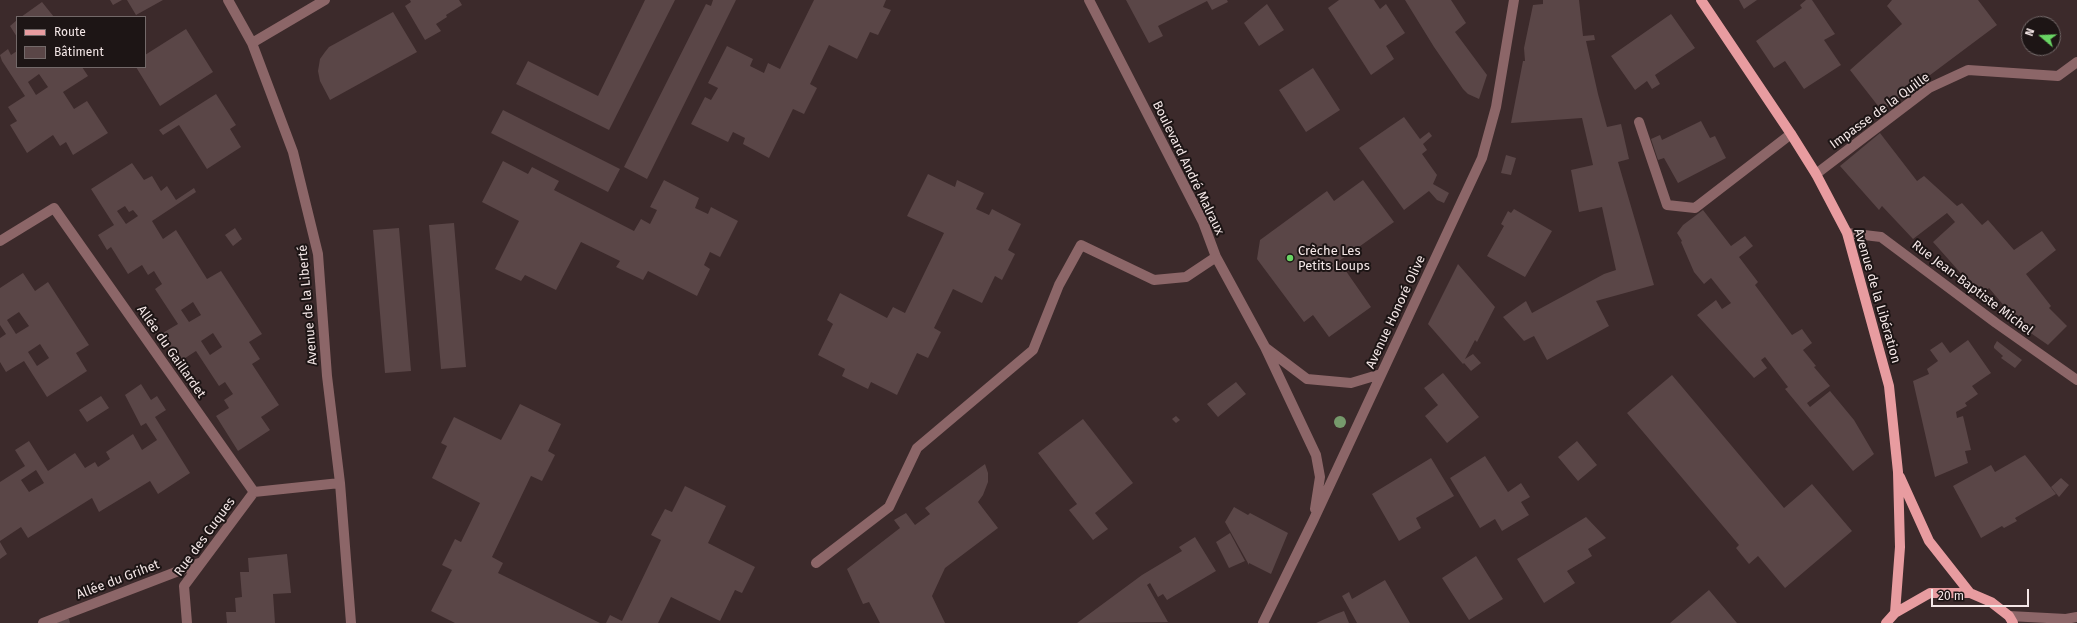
<!DOCTYPE html>
<meta charset="utf-8">
<style>
body{margin:0}
#map{position:relative;width:2077px;height:623px;overflow:hidden;background:#3c2a2b;font-family:"Fira Sans",sans-serif}
canvas{display:block}
.legend{position:absolute;left:16px;top:16px;width:130px;height:52px;box-sizing:border-box;background:#1d1515;border:1px solid #736969;margin:0;padding:5px 7px;list-style:none;font-size:12px;color:#f4e7e7}
.legend li{display:flex;align-items:center;gap:8px;height:20px}
.legend b{width:20px;border:1px solid #736969}
.north{position:absolute;left:2021px;top:16px;width:40px;height:40px;box-sizing:border-box;background:#1d1515;border:1px solid #736969;border-radius:50%;rotate:289deg;font-size:11px;font-weight:700;line-height:16px;text-align:center;color:#f4e7e7}
.north::after{content:'';display:block;margin:auto;width:14px;height:18px;background:#69d464;clip-path:polygon(50% 0,100% 100%,50% 72%,0 100%)}
.scale{position:absolute;left:1931px;top:589px;width:98px;height:18px;box-sizing:border-box;border:2px solid #f4e7e7;border-top:0;padding-left:5px;font-size:12px;line-height:14px;white-space:nowrap;color:#f4e7e7;-webkit-text-stroke:3px #1d1515;paint-order:stroke}
</style>
<div id="map">
<canvas width="2077" height="623"></canvas>
<ul class="legend">
<li><b style="height:5px;background:#e89ca0"></b>Route</li>
<li><b style="height:11px;background:#5a4647"></b>Bâtiment</li>
</ul>
<div class="north">N</div>
<div class="scale">20 m</div>
</div>
<script>
const ctx = document.querySelector('canvas').getContext('2d');
ctx.lineJoin = 'round';
function paint(path, color) { ctx.fillStyle = color; ctx.fill(path, 'evenodd'); }
const poly = rows => new Path2D(rows.map(r => 'M' + r).join(''));
function trace(path, color, width, dash) { ctx.strokeStyle = color; ctx.lineWidth = width; ctx.lineCap = dash ? 'butt' : 'round'; ctx.setLineDash(dash || []); ctx.stroke(path); }
function drawText(font, color, halo, rows, align = 'center') {
  ctx.font = font + ' "Fira Sans",sans-serif'; ctx.lineWidth = 4; ctx.setLineDash([]); ctx.textBaseline = 'middle'; ctx.strokeStyle = halo; ctx.fillStyle = color; for (const [text, x, y, turn = 0] of rows) {
    ctx.save(); ctx.translate(x, y); ctx.rotate((+turn || 0) * Math.PI / 180); ctx.textAlign = isNaN(turn) ? turn : align; if (halo) ctx.strokeText(text, 0, 0); ctx.fillText(text, 0, 0); ctx.restore();
  }
}
paint(poly([
 [110,0,122,0,113,5],
 [127,0,163,0,136,15],
 [410,0,459,0,462,5,446,15,447,17,436,24,441,31,425,40,405,6,411,2],
 [645,0,675,0,609,130,516,84,528,61,598,96],
 [713,0,736,0,647,179,624,167,706,4,711,6],
 [814,0,886,0,883,7,891,10,878,35,870,32,857,59,829,45,810,84,817,88,804,114,793,109,769,158,743,144,745,138,733,132,728,142,691,124,705,97,711,100,718,88,708,83,727,46,753,59,750,66,764,73,768,63,780,69],
 [1126,0,1227,0,1228,2,1212,10,1207,1,1158,26,1163,36,1149,43],
 [1339,0,1374,0,1380,9,1386,4,1405,33,1386,46,1394,59,1371,75,1328,8],
 [1405,0,1451,0,1466,23,1455,32,1487,75,1479,99,1468,94,1463,89,1434,47],
 [1543,0,1579,0,1583,36,1594,35,1595,40,1586,41,1598,94,1607,127,1621,124,1629,159,1618,162,1654,285,1596,301,1609,326,1547,360,1534,336,1524,341,1503,317,1526,301,1532,313,1604,274,1616,270,1602,207,1579,212,1571,170,1593,165,1582,118,1511,123,1523,61,1525,61,1524,48,1533,5,1543,4],
 [1739,0,1757,0,1744,9],
 [1806,0,1812,0,1835,34,1824,40,1841,65,1804,89,1785,61,1774,68,1756,41,1802,8,1800,5],
 [1892,0,1978,0,1997,25,1882,111,1850,70,1902,24,1887,6],
 [42,2,54,17,21,17],
 [1267,4,1284,30,1259,46,1244,23],
 [393,12,417,52,330,100,320,81,318,71,320,59,325,52,329,47],
 [1671,14,1695,48,1655,75,1660,84,1652,89,1647,81,1635,90,1611,56],
 [17,20,17,37,10,26],
 [186,29,213,72,160,106,136,67,145,67,145,55],
 [8,49,11,55,17,51,17,67,82,67,88,76,63,92,74,109,87,101,108,133,73,155,66,142,60,146,53,135,27,153,10,125,17,121,8,107,25,96,2,61,0,55],
 [39,74,48,87,36,95,28,82],
 [1313,68,1340,110,1306,132,1279,90],
 [216,94,236,125,230,129,241,147,207,169,179,125,163,135,159,130],
 [503,110,620,169,608,192,491,133],
 [1404,117,1420,139,1429,132,1432,136,1423,144,1427,150,1422,154,1437,175,1433,184,1449,193,1444,203,1437,200,1429,191,1404,210,1359,148],
 [1701,121,1710,138,1715,136,1726,158,1678,183,1664,158,1658,160,1651,139,1660,135,1662,140],
 [1880,133,1917,181,1924,176,1957,206,1962,203,1982,225,1988,220,2014,250,2042,231,2056,250,2026,274,2051,306,2049,308,2067,326,2048,345,2022,327,1989,288,1981,296,1933,242,1955,222,1947,213,1913,239,1882,206,1879,210,1840,166],
 [1506,155,1516,158,1511,175,1501,173],
 [503,161,528,174,532,167,559,181,554,190,634,231,641,219,650,224,657,210,650,207,664,180,699,198,695,208,708,214,711,207,738,221,720,257,710,252,704,265,710,269,697,296,648,271,643,280,616,267,620,261,581,242,556,290,525,275,521,281,495,269,519,221,482,202],
 [132,163,144,180,152,176,161,191,167,186,176,200,194,188,196,192,152,221,163,239,176,230,207,279,221,271,262,334,249,342,260,359,252,364,279,405,261,417,270,430,238,451,216,416,229,408,224,400,233,394,225,382,219,386,196,351,179,362,161,334,178,324,155,289,162,284,154,271,148,275,142,265,128,274,111,247,107,250,98,235,114,225,91,189],
 [125,206,129,212,133,210,138,216,126,224,117,211],
 [193,302,201,315,189,322,181,310],
 [213,333,222,347,210,355,201,341],
 [928,174,955,187,957,180,984,193,976,209,989,215,992,209,1021,224,1008,250,1015,254,1002,280,995,276,982,303,953,289,934,328,941,332,928,358,917,353,897,395,871,382,868,389,842,376,845,369,818,355,833,324,827,320,840,293,887,318,893,307,905,313,944,233,907,216],
 [1363,180,1394,222,1339,261,1371,307,1329,337,1313,315,1304,322,1257,259,1260,240,1327,191,1334,201],
 [1514,209,1552,231,1525,277,1487,256,1504,226,1501,224,1508,211,1511,213],
 [1703,210,1731,246,1745,236,1753,246,1739,257,1758,282,1755,285,1792,335,1802,329,1812,343,1803,350,1816,366,1814,367,1830,386,1807,403,1810,407,1830,391,1854,420,1874,454,1853,471,1785,389,1788,387,1765,357,1761,360,1767,368,1754,378,1697,315,1716,300,1722,309,1731,303,1711,278,1704,284,1694,272,1681,242,1682,241,1677,233,1683,225],
 [454,223,466,367,441,369,429,225],
 [235,228,242,239,233,246,225,235],
 [399,228,411,371,385,373,373,230],
 [1458,264,1495,307,1477,342,1475,340,1465,359,1473,354,1481,363,1471,371,1464,363,1463,364,1428,324],
 [23,273,35,291,48,282,89,345,76,353,87,371,47,397,24,361,6,372,0,362,0,338,6,334,0,325,0,288],
 [19,312,29,326,16,334,7,320],
 [40,344,49,358,37,366,28,352],
 [1968,340,1991,373,1972,386,1978,394,1965,403,1967,406,1956,412,1957,418,1963,416,1971,450,1965,451,1968,463,1935,477,1913,381,1929,374,1927,369,1938,361,1930,350,1942,342,1950,353],
 [1997,341,2022,360,2015,368,2001,358,2003,356,1994,348,1994,346],
 [1443,373,1479,417,1447,443,1425,416,1438,405,1424,388],
 [1672,375,1784,508,1812,484,1852,531,1785,588,1758,556,1749,564,1736,548,1739,545,1627,413],
 [1236,382,1246,394,1218,417,1207,404],
 [141,384,151,400,157,396,166,410,155,417,190,473,158,494,150,481,99,512,92,498,28,538,21,527,0,541,0,482,25,466,15,450,29,441,48,471,75,453,85,468,95,462,98,467,110,459,106,452,133,434,142,450,157,440,146,423,141,426,125,395],
 [36,470,44,483,29,492,21,480],
 [101,396,109,408,87,422,79,410],
 [520,404,561,424,548,451,555,455,542,481,531,476,492,557,503,563,498,573,600,623,455,623,431,611,452,570,442,565,455,539,461,542,480,503,432,478,447,446,441,443,454,417,501,440],
 [1176,416,1180,420,1176,423,1172,419],
 [1083,419,1133,483,1095,513,1108,529,1093,540,1069,510,1077,504,1038,453],
 [1577,441,1597,465,1578,481,1558,457],
 [2025,455,2056,494,2015,518,2017,521,2004,528,2002,526,1981,538,1953,486,1991,465,1995,472],
 [1485,456,1508,492,1521,483,1530,497,1521,502,1529,515,1502,531,1495,519,1480,528,1450,478],
 [1431,458,1454,496,1416,518,1421,528,1399,541,1372,494],
 [985,464,988,473,988,482,983,495,978,502,998,528,945,568,932,596,945,623,880,623,869,602,863,604,847,569,900,528,894,520,906,513,915,525,930,514,925,508],
 [2061,478,2069,485,2059,497,2051,487],
 [685,486,726,506,708,543,755,567,742,593,735,590,720,621,671,597,658,623,606,623,610,615,622,621,661,540,651,535,665,509,672,512],
 [1234,507,1248,515,1250,513,1288,533,1271,574,1249,563,1249,565,1225,522],
 [1586,517,1606,538,1588,549,1592,556,1567,571,1575,583,1544,603,1517,559],
 [1230,533,1245,561,1229,568,1216,542],
 [1195,537,1216,571,1167,600,1163,594,1158,597,1150,583,1147,585,1168,622,1077,623,1142,575,1182,551,1179,547],
 [0,542,7,554,0,559],
 [287,554,291,593,273,594,275,623,227,623,226,612,236,612,235,598,242,597,240,572,249,572,248,558],
 [1476,556,1503,599,1469,620,1442,578],
 [1385,580,1410,623,1357,623,1342,596,1349,592,1352,599],
 [1709,590,1737,623,1670,623],
 [1344,611,1349,623,1316,623,1336,614],
 [66,619,69,619,70,623,56,623]
]), '#5a4647');
trace(poly([
 [228,0,252,43,293,152,318,254,327,376,340,483,351,623],
 [1089,0,1203,222,1216,257,1265,347,1316,455,1320,477,1315,509],
 [252,43,325,0],
 [1639,122,1667,205,1695,208,1791,134],
 [1816,174,1929,88,1968,70,2058,76,2077,62],
 [1847,233,1881,237,1996,323,2077,380],
 [0,241,54,208,254,492,340,483],
 [1266,348,1307,379,1351,383,1381,374],
 [816,563,889,507,917,448,1033,350,1059,285,1081,245,1154,280,1186,277,1216,257],
 [2009,616,2066,619,2077,617],
 [43,623,202,562],
 [187,623,184,586,254,492],
 [1263,623,1313,521,1482,158,1496,107,1514,0]
]), '#8c6668', 10);
trace(poly([
 [1701,0,1791,134,1816,174,1847,233,1889,386,1898,472,1900,547,1895,613],
 [1900,477,1929,541,1970,593],
 [1886,623,1895,613,1930,593,1970,593,1991,602,2009,616,2013,623]
]), '#e89ca0', 10);
ctx.fillStyle = '#769a6c';
for (const [x, y] of [
 [1340,422]
]) { ctx.beginPath(); ctx.arc(x, y, 6, 0, 2 * Math.PI); ctx.fill(); }
for (const [x, y, r, color] of [
 [1290,258,4,"#69d464"]
]) { const dot = new Path2D(); dot.arc(x, y, r, 0, 2 * Math.PI); ctx.fillStyle = color; ctx.fill(dot); trace(dot, '#1d1515', 1.5); }
drawText('13px', '#f4e7e7', '#1d1515', [
 ["Impasse de la Quille",1880,111,-36],
 ["Boulevard André Malraux",1188,168,64],
 ["Rue Jean-Baptiste Michel",1972,288,37],
 ["Avenue de la Libération",1877,296,74],
 ["Avenue de la Liberté",308,305,-95],
 ["Avenue Honoré Olive",1396,312,-65],
 ["Allée du Gaillardet",171,352,55],
 ["Rue des Cuques",205,537,-54],
 ["Allée du Grihet",118,580,-21]
]);
drawText('13px', '#f4e7e7', '#1d1515', [
 ["Crèche Les",1298,251],
 ["Petits Loups",1298,266]
], 'left');
</script>
